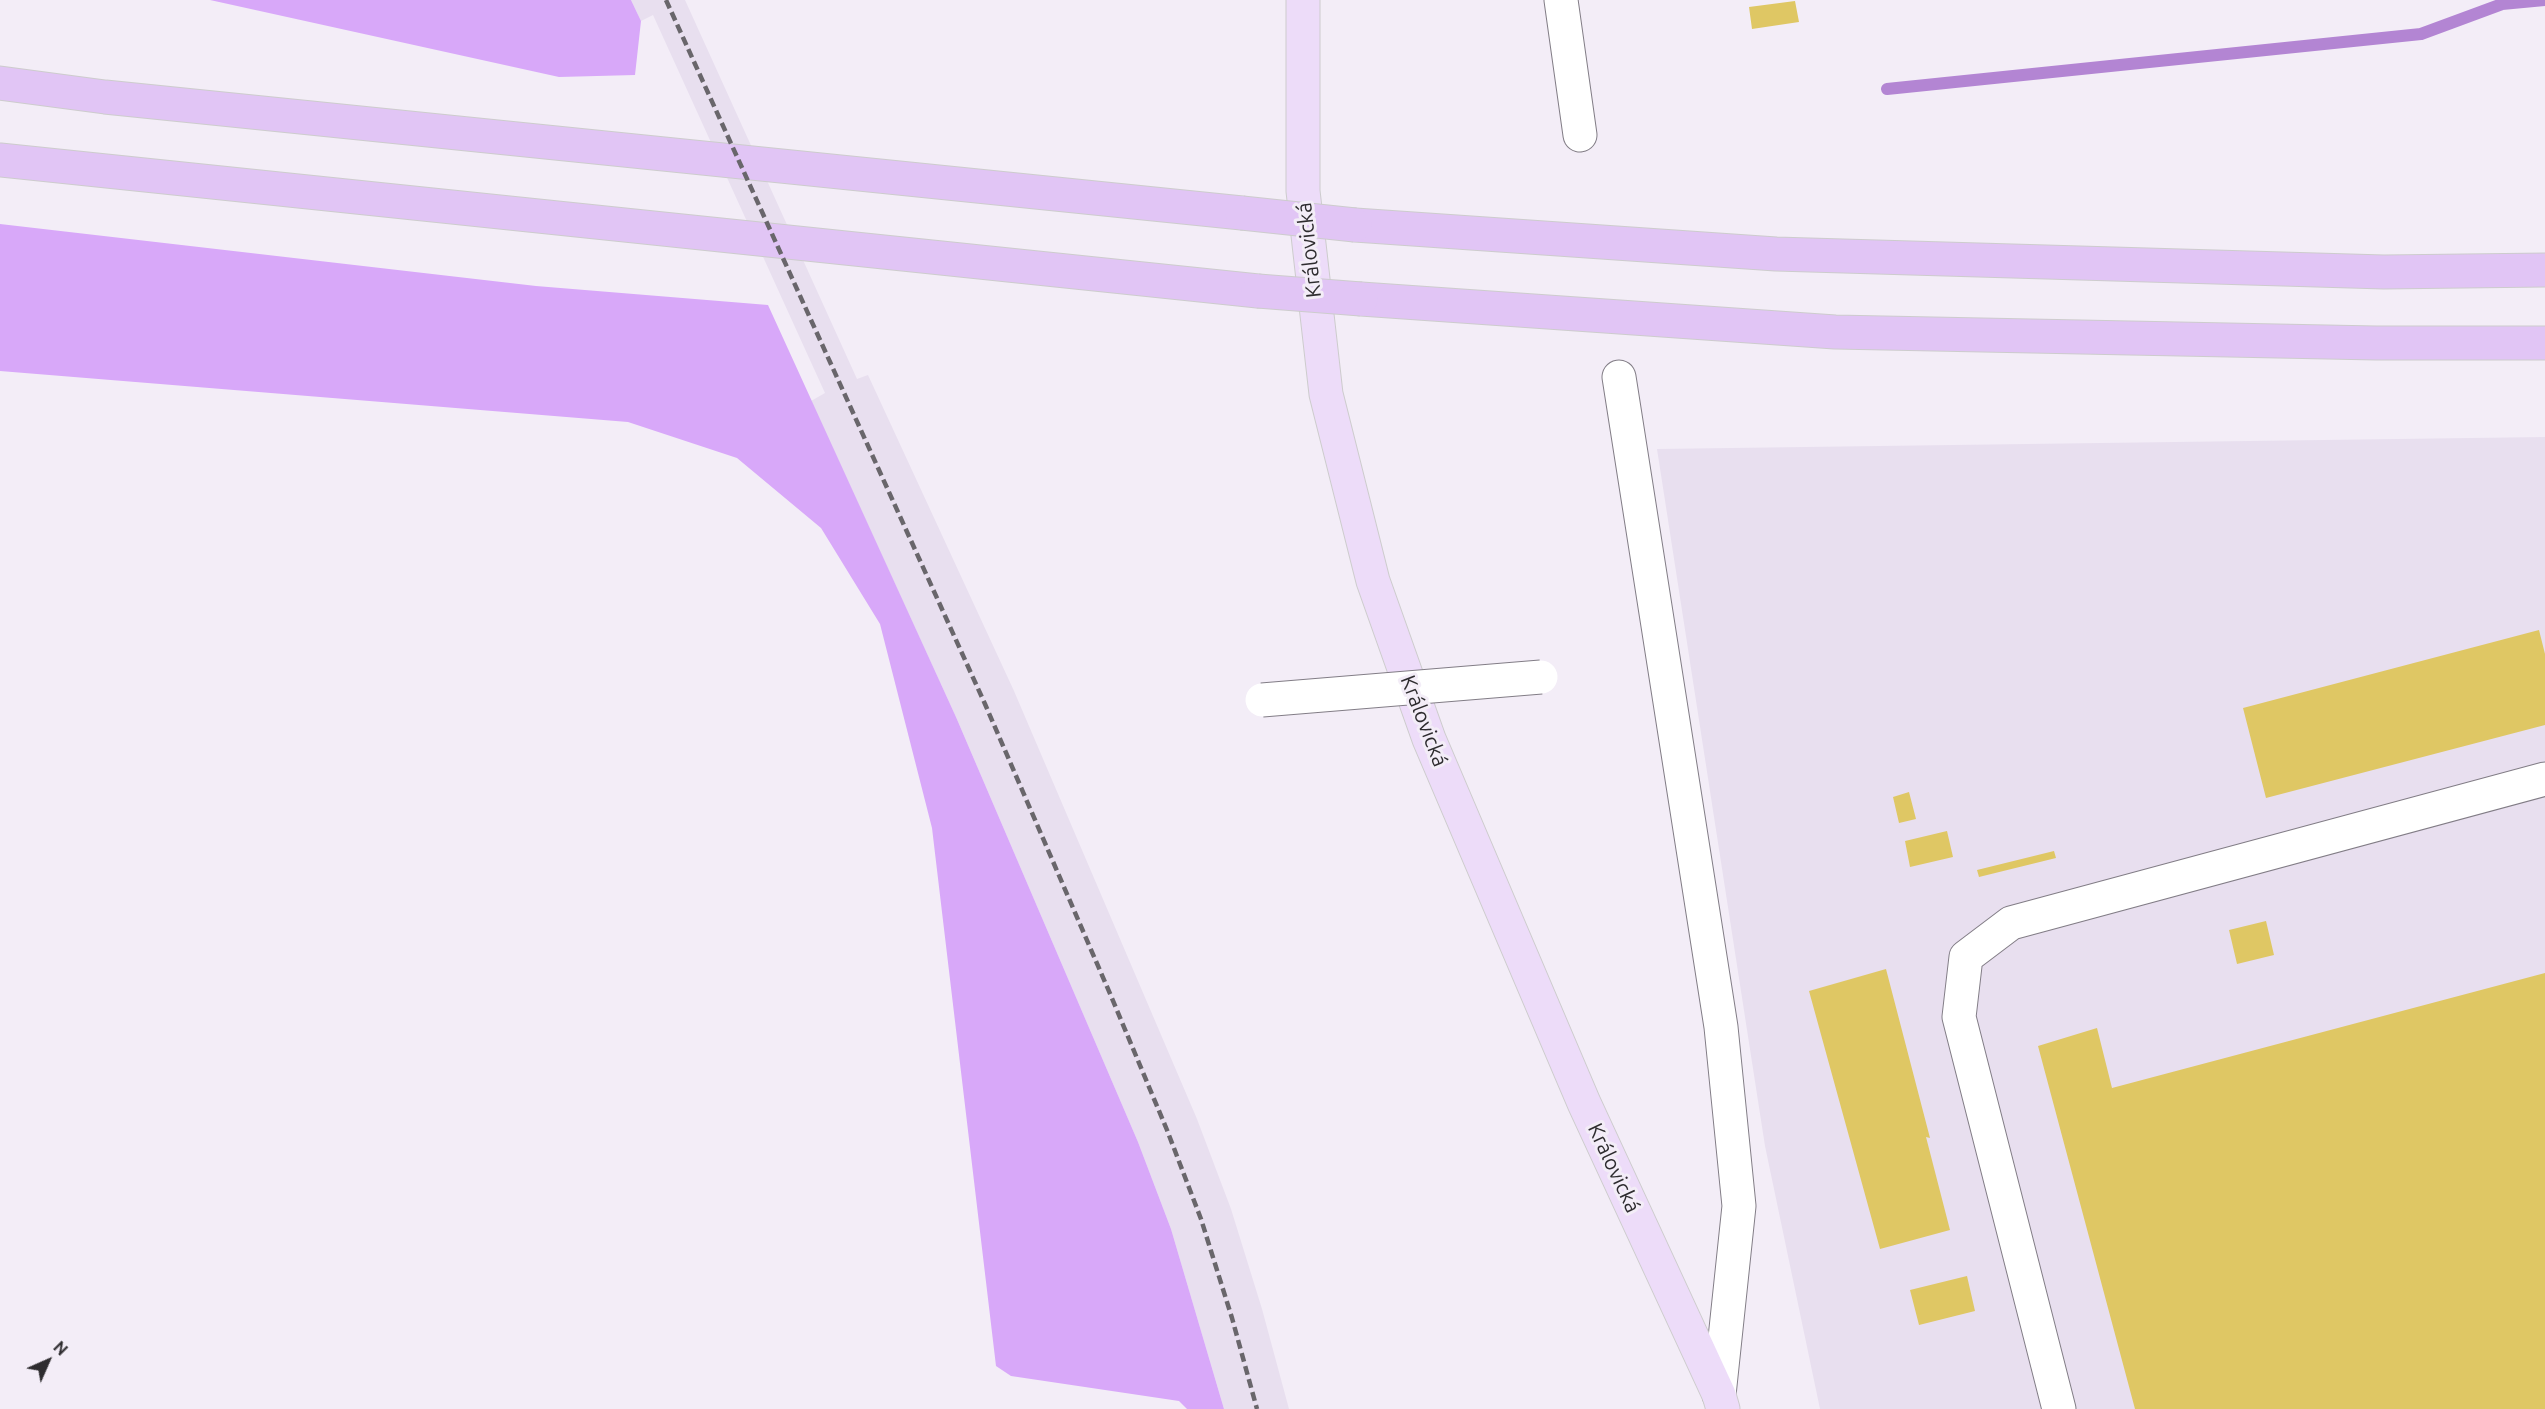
<!DOCTYPE html>
<meta charset="utf-8">
<style>
body{margin:0}
#map{position:relative;width:2545px;height:1409px;overflow:hidden;background:#f3edf7;font-family:Ubuntu,sans-serif}
canvas{display:block}
.north{position:absolute;left:18px;top:1331px;width:60px;height:60px;-webkit-text-stroke:4px #f3edf7;paint-order:stroke;rotate:45deg;font-size:16px;font-weight:700;line-height:24px;text-align:center;color:#2e2c2f}
.north::after{content:'';display:block;margin:auto;width:21px;height:27px;background:#2e2c2f;clip-path:polygon(50% 0,100% 100%,50% 72%,0 100%)}
</style>
<div id="map">
<canvas width="2545" height="1409"></canvas>
<div class="north">N</div>
</div>
<script>
const ctx = document.querySelector('canvas').getContext('2d');
ctx.lineJoin = 'round';
function paint(path, color) { ctx.fillStyle = color; ctx.fill(path, 'evenodd'); }
const poly = rows => new Path2D(rows.map(r => 'M' + r).join(''));
function trace(path, color, width, dash) { ctx.strokeStyle = color; ctx.lineWidth = width; ctx.lineCap = dash ? 'butt' : 'round'; ctx.setLineDash(dash || []); ctx.stroke(path); }
function drawText(font, color, halo, rows, align = 'center') {
  ctx.font = font + ' Ubuntu,sans-serif'; ctx.lineWidth = 6; ctx.setLineDash([]); ctx.textBaseline = 'middle'; ctx.strokeStyle = halo; ctx.fillStyle = color; for (const [text, x, y, turn = 0] of rows) {
    ctx.save(); ctx.translate(x, y); ctx.rotate((+turn || 0) * Math.PI / 180); ctx.textAlign = isNaN(turn) ? turn : align; if (halo) ctx.strokeText(text, 0, 0); ctx.fillText(text, 0, 0); ctx.restore();
  }
}
paint(poly([
 [631,0,685,0,857,379,868,375,1014,691,1197,1119,1231,1209,1262,1309,1289,1409,1224,1409,1171,1229,1138,1142,956,717,811,401,825,393,653,15,641,21],
 [2545,437,2545,1409,1820,1409,1765,1146,1657,449]
]), '#e8dfef');
paint(poly([
 [210,0,631,0,641,21,635,75,559,77],
 [0,224,536,286,768,305,956,717,1138,1142,1171,1229,1224,1409,1187,1409,1179,1401,1011,1376,996,1366,932,828,880,624,821,528,737,458,628,422,0,371]
]), '#d8a8f9');
trace(poly([
 [1887,89,2421,34,2502,4,2545,0]
]), '#b385d3', 12);
paint(poly([
 [1795,1,1799,22,1752,29,1749,7],
 [2539,630,2545,654,2545,725,2266,798,2243,708],
 [1909,792,1916,819,1899,823,1893,797],
 [1947,831,1953,857,1910,867,1905,841],
 [2054,851,2056,858,1979,877,1977,870],
 [2266,921,2274,955,2237,964,2229,930],
 [1886,969,1930,1138,1926,1137,1950,1230,1880,1249,1809,991],
 [2545,973,2545,1409,2135,1409,2038,1046,2097,1028,2112,1088],
 [1967,1276,1975,1311,1919,1325,1910,1290]
]), '#dfc764');
const minor = poly([
 [1561,0,1580,135],
 [1619,377,1721,1027,1739,1206,1719,1395],
 [2059,1409,1959,1017,1966,957,2011,923,2545,779]
]);
const major = poly([
 [1303,0,1303,191,1326,394,1373,581,1429,739,1584,1103,1719,1395,1723,1409]
]);
const highway = poly([
 [0,83,105,97,1242,213],
 [0,160,1258,291],
 [1355,225,1776,254,2384,272,2545,270],
 [1361,299,1835,332,2376,343,2545,343]
]);
trace(minor, '#827d86', 35);
trace(major, '#cdcccd', 35);
trace(highway, '#cdcccd', 35);
trace(minor, '#fff', 33);
trace(major, '#eddcf9', 33);
trace(highway, '#e1c5f5', 33);
trace(poly([
 [666,0,985,704,1111,996,1167,1130,1201,1219,1232,1318,1257,1409]
]), '#69666b', 4.5, [9, 4.5]);
const minorBridge = poly([
 [1262,700,1541,677]
]);
const highwayBridge = poly([
 [1242,213,1355,225],
 [1258,291,1361,299]
]);
trace(minorBridge, '#827d86', 35, []);
trace(highwayBridge, '#cdcccd', 35, []);
trace(minorBridge, '#fff', 33);
trace(highwayBridge, '#e1c5f5', 33);
drawText('21px', '#2e2c2f', '#f3edf7', [
 ["Královická",1309,250,-96],
 ["Královická",1424,721,69],
 ["Královická",1614,1168,65]
]);
</script>
